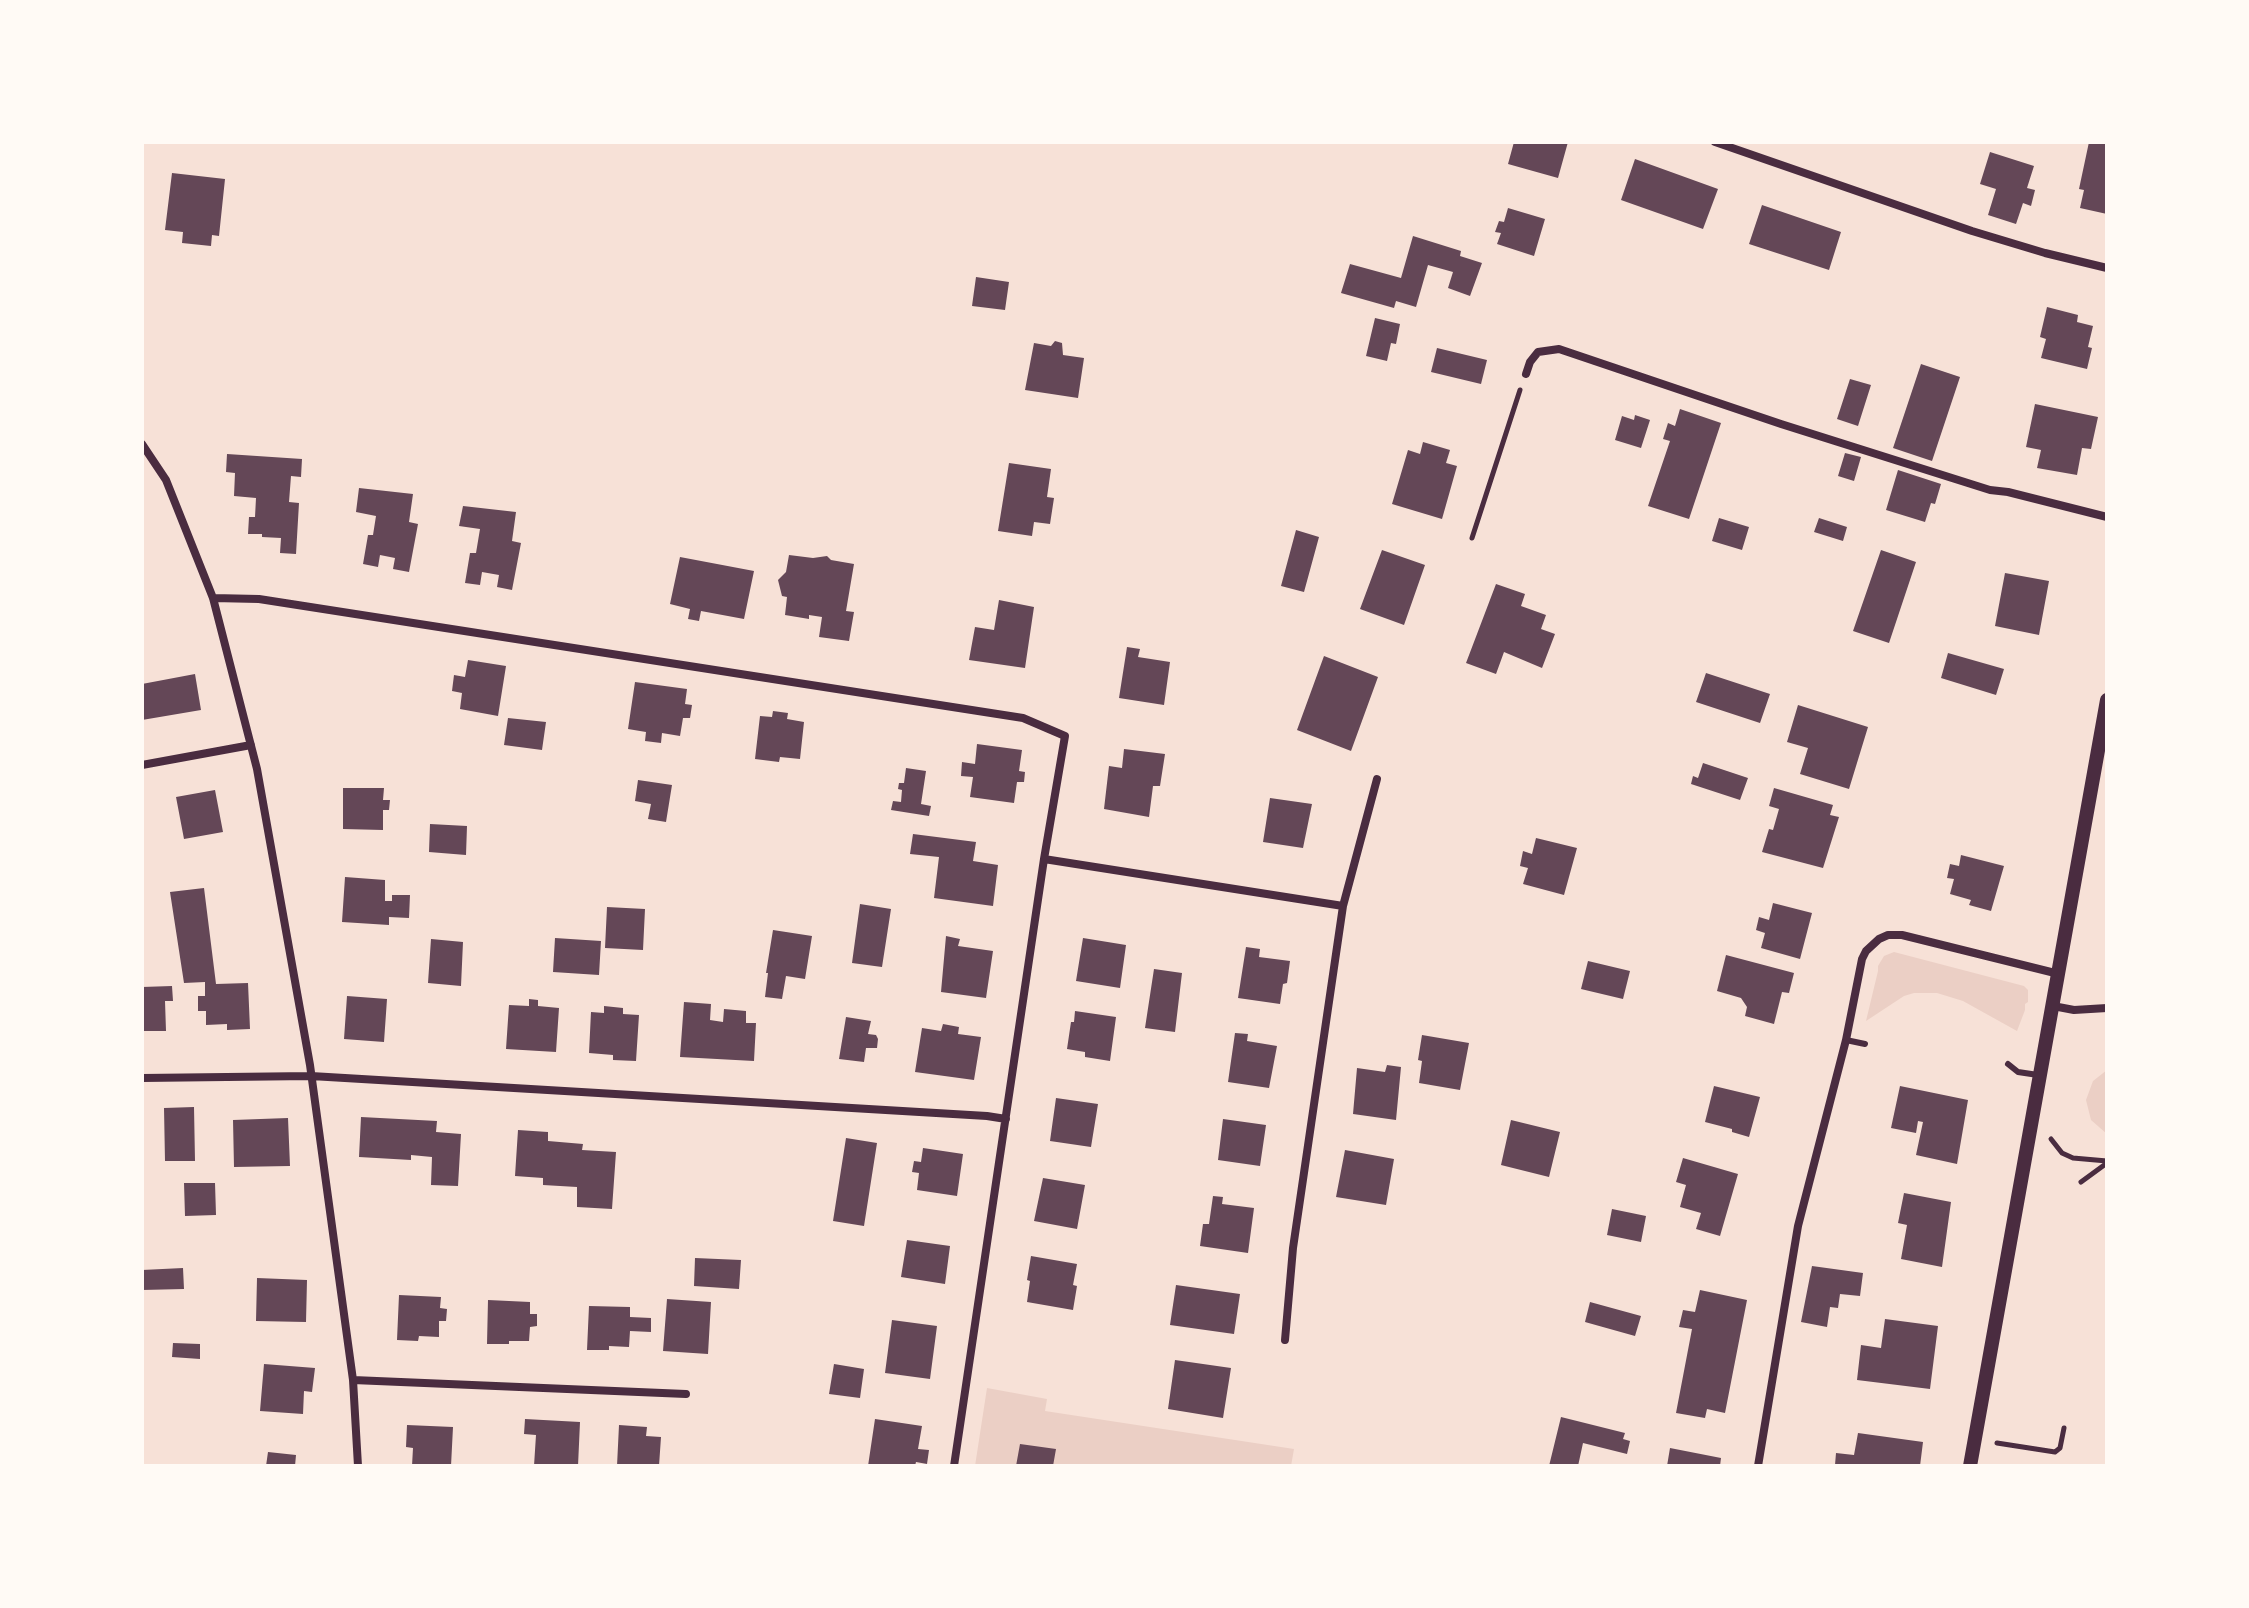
<!DOCTYPE html>
<style>
body{margin:0}
#map{position:relative;width:2249px;height:1608px;overflow:hidden;background:#f7e1d7;font-family:Jost,sans-serif}
canvas{display:block}
.frame{position:absolute;inset:0;border:144px solid #fffaf5;pointer-events:none}
</style>
<div id="map">
<canvas width="2249" height="1608"></canvas>
<div class="frame"></div>
</div>
<script>
const ctx = document.querySelector('canvas').getContext('2d');
ctx.lineJoin = 'round';
function paint(path, color) { ctx.fillStyle = color; ctx.fill(path, 'evenodd'); }
const poly = rows => new Path2D(rows.map(r => 'M' + r).join(''));
function trace(path, color, width, dash) { ctx.strokeStyle = color; ctx.lineWidth = width; ctx.lineCap = dash ? 'butt' : 'round'; ctx.setLineDash(dash || []); ctx.stroke(path); }
paint(poly([
 [1894,952,2024,986,2028,990,2028,1002,2025,1004,2025,1010,2017,1031,1963,1001,1937,993,1914,993,1904,996,1866,1021,1878,971,1878,966,1884,956],
 [2107,1070,2107,1134,2091,1120,2086,1100,2093,1081],
 [987,1388,1047,1399,1045,1411,1294,1449,1291,1466,975,1466]
]), '#ebcfc5');
paint(poly([
 [1514,142,1568,142,1558,178,1508,164],
 [2089,142,2107,144,2107,214,2080,208,2084,190,2079,189],
 [1990,152,2034,166,2027,188,2035,190,2031,206,2023,203,2016,224,1988,215,1996,189,1980,184],
 [1635,159,1718,189,1703,229,1621,200],
 [172,173,225,179,219,236,212,235,211,246,182,243,183,232,165,230],
 [1762,205,1841,232,1829,270,1749,244],
 [1508,208,1545,219,1534,256,1497,244,1501,233,1495,232,1499,221,1504,222],
 [1413,236,1461,251,1460,256,1482,263,1470,296,1448,288,1453,272,1428,265,1416,307,1396,301,1394,308,1341,293,1350,264,1401,278],
 [976,277,1009,282,1005,310,972,306],
 [2047,307,2078,315,2077,322,2093,326,2088,347,2092,348,2087,369,2041,358,2046,339,2040,337],
 [1375,318,1400,324,1396,344,1391,343,1387,361,1366,356],
 [1055,341,1062,343,1063,355,1084,358,1078,398,1025,390,1034,343,1051,346],
 [1437,348,1487,360,1481,384,1431,372],
 [1921,364,1960,377,1932,461,1893,448],
 [1850,379,1871,385,1858,426,1837,419],
 [2035,404,2098,417,2091,449,2082,448,2077,475,2037,468,2041,450,2026,447],
 [1680,409,1721,423,1689,519,1648,506,1670,441,1663,439,1668,423,1675,426],
 [1635,415,1650,420,1641,448,1615,440,1622,416,1634,420],
 [1423,442,1450,450,1446,463,1457,466,1442,519,1392,504,1408,450,1420,454],
 [1845,453,1861,457,1854,481,1838,476],
 [227,454,302,459,301,477,291,476,289,502,299,503,296,554,280,553,281,538,262,537,262,534,248,534,249,517,255,517,256,498,234,496,235,473,226,472],
 [1009,463,1051,469,1047,497,1054,498,1050,524,1034,522,1032,536,998,531],
 [1898,470,1941,484,1935,504,1931,503,1925,522,1886,510],
 [359,488,413,494,409,522,418,524,409,572,393,569,395,558,380,555,378,567,363,564,368,535,373,535,376,516,356,512],
 [463,506,516,512,512,541,521,543,512,590,497,587,499,575,482,572,480,585,465,583,470,553,476,553,480,529,459,526],
 [1719,518,1749,527,1742,550,1712,541],
 [1819,518,1847,527,1843,541,1814,532],
 [1296,530,1319,537,1304,592,1281,586],
 [1382,550,1425,565,1404,625,1360,609],
 [1881,550,1916,562,1889,643,1853,631],
 [789,555,813,558,827,556,831,560,854,564,846,611,854,612,849,641,819,637,822,617,809,615,809,619,785,615,787,597,782,596,778,580,786,572],
 [680,557,754,571,744,619,701,611,699,621,688,619,690,609,670,604],
 [2005,573,2049,581,2039,635,1995,626],
 [1496,584,1525,594,1521,606,1546,615,1541,629,1555,634,1542,668,1504,652,1496,674,1466,663],
 [999,600,1034,607,1025,668,969,660,975,627,994,630],
 [1127,647,1140,649,1138,657,1170,662,1164,705,1119,698],
 [1948,653,2004,669,1996,695,1941,678],
 [1324,656,1378,677,1351,751,1297,730],
 [468,660,506,666,498,716,460,709,462,693,452,691,454,675,465,677],
 [1706,673,1770,694,1760,723,1696,702],
 [195,674,201,710,142,720,142,684],
 [635,682,687,689,685,704,692,705,690,718,683,718,680,736,662,733,661,743,645,741,646,732,628,729],
 [1798,705,1868,727,1849,789,1800,774,1808,748,1787,742],
 [773,711,788,713,787,719,804,722,800,759,780,757,779,762,755,759,760,716,772,717],
 [508,718,546,722,542,750,504,745],
 [977,744,1022,750,1019,771,1025,772,1024,782,1017,782,1014,803,970,797,973,777,961,776,962,762,975,764],
 [1124,749,1165,754,1160,786,1153,786,1149,817,1104,809,1109,766,1122,768],
 [1703,763,1748,778,1740,800,1691,784,1693,776,1698,778],
 [906,768,926,771,921,804,931,806,929,816,891,810,893,801,901,802,902,790,898,789,899,783,904,783],
 [638,780,672,785,666,822,648,819,651,804,635,801],
 [343,788,384,788,383,800,390,800,389,810,383,810,383,830,343,829],
 [1774,788,1833,805,1830,815,1839,817,1823,868,1762,852,1769,829,1773,830,1779,809,1769,806],
 [215,790,223,832,184,839,176,797],
 [1270,798,1312,804,1303,848,1263,842],
 [430,824,467,826,466,855,429,852],
 [913,834,976,842,973,861,998,865,993,906,934,898,939,857,910,854],
 [1536,838,1577,848,1564,895,1523,884,1528,868,1520,866,1523,851,1532,854],
 [1961,855,2004,866,1991,911,1969,905,1971,900,1950,894,1954,879,1947,878,1950,864,1959,866],
 [345,877,385,880,385,901,392,901,392,895,410,895,409,918,389,917,389,925,342,922],
 [204,888,216,984,248,983,250,1029,227,1030,227,1024,206,1025,206,1011,198,1011,198,996,205,996,205,982,184,983,170,892],
 [1773,903,1812,913,1800,959,1761,948,1765,933,1756,930,1759,917,1769,920],
 [860,904,891,909,882,967,852,963],
 [607,907,645,909,643,950,605,948],
 [773,930,812,936,805,979,786,976,782,999,765,997,768,973,766,973],
 [946,936,960,939,958,946,993,951,986,998,941,992],
 [555,938,601,941,599,975,553,972],
 [1083,938,1126,945,1120,988,1076,981],
 [431,939,463,942,461,986,428,983],
 [1246,947,1260,949,1259,957,1290,961,1287,983,1283,984,1280,1004,1238,998],
 [1726,955,1794,973,1789,993,1782,992,1774,1024,1745,1016,1747,1007,1741,998,1717,991],
 [1588,961,1630,971,1623,999,1581,989],
 [1154,969,1182,973,1175,1032,1145,1028],
 [172,986,173,1001,165,1001,166,1031,142,1031,142,987],
 [347,996,387,999,384,1042,344,1039],
 [529,999,538,1000,538,1006,559,1008,556,1052,506,1049,509,1005,529,1006],
 [684,1002,711,1004,710,1020,723,1022,724,1009,746,1011,746,1023,756,1023,754,1061,680,1057],
 [604,1006,623,1008,623,1014,639,1015,636,1061,613,1060,613,1055,589,1053,591,1012,604,1013],
 [1075,1011,1116,1017,1110,1061,1085,1057,1085,1052,1067,1049,1071,1022,1074,1022],
 [846,1017,871,1021,868,1034,876,1035,878,1039,877,1048,866,1048,864,1062,839,1059],
 [943,1024,959,1027,958,1034,981,1037,974,1080,915,1072,922,1028,941,1031],
 [1235,1033,1248,1034,1247,1041,1277,1046,1269,1088,1228,1082],
 [1422,1035,1469,1043,1460,1090,1419,1083,1422,1061,1418,1060],
 [1387,1065,1401,1067,1396,1120,1353,1114,1357,1068,1385,1072],
 [1714,1086,1760,1097,1749,1137,1732,1132,1732,1129,1705,1122],
 [1900,1086,1968,1100,1957,1164,1916,1155,1923,1122,1918,1121,1916,1133,1891,1128],
 [1056,1098,1098,1104,1091,1147,1050,1141],
 [194,1107,195,1161,165,1161,164,1108],
 [361,1117,437,1121,436,1132,461,1134,458,1186,431,1185,432,1157,411,1155,411,1160,359,1157],
 [288,1118,290,1166,234,1167,233,1120],
 [1223,1119,1266,1125,1260,1166,1218,1160],
 [1511,1120,1560,1132,1549,1177,1501,1165],
 [518,1130,548,1132,548,1141,583,1144,582,1150,616,1152,612,1209,577,1207,577,1187,543,1185,543,1178,515,1176],
 [846,1138,877,1143,864,1226,833,1221],
 [923,1148,963,1154,957,1196,917,1190,919,1173,912,1172,914,1161,921,1162],
 [1345,1150,1394,1159,1386,1205,1336,1197],
 [1683,1158,1738,1174,1720,1236,1696,1229,1701,1213,1680,1207,1686,1185,1676,1182],
 [1043,1178,1085,1185,1077,1229,1034,1221],
 [184,1183,215,1183,216,1215,185,1216],
 [1904,1193,1951,1202,1942,1267,1901,1259,1907,1225,1898,1223],
 [1213,1196,1223,1197,1222,1204,1254,1208,1248,1253,1200,1246,1203,1224,1209,1224],
 [1612,1209,1646,1216,1641,1242,1607,1235],
 [907,1240,950,1246,945,1284,901,1277],
 [1031,1256,1077,1264,1073,1285,1077,1286,1073,1310,1027,1302,1030,1281,1027,1280],
 [695,1258,741,1260,739,1289,694,1286],
 [1812,1266,1863,1273,1860,1296,1840,1294,1838,1308,1830,1307,1827,1327,1801,1322],
 [183,1268,184,1289,142,1290,142,1270],
 [257,1278,307,1280,306,1322,256,1321],
 [1176,1285,1240,1294,1234,1334,1170,1325],
 [1700,1290,1747,1300,1725,1413,1707,1409,1705,1418,1676,1413,1692,1329,1679,1327,1683,1310,1695,1312],
 [399,1295,441,1297,440,1308,447,1309,446,1321,439,1321,439,1337,419,1336,418,1341,397,1340],
 [667,1299,711,1302,708,1354,663,1351],
 [488,1300,530,1302,530,1314,537,1314,537,1326,530,1327,529,1341,509,1341,509,1344,487,1344],
 [1590,1302,1641,1316,1635,1336,1585,1322],
 [589,1306,630,1307,630,1317,651,1318,651,1332,630,1331,629,1347,609,1346,609,1350,587,1350],
 [1885,1319,1938,1326,1930,1389,1857,1380,1861,1345,1881,1348],
 [892,1320,937,1326,930,1379,885,1373],
 [173,1343,200,1344,200,1359,172,1357],
 [1175,1360,1231,1368,1223,1418,1168,1409],
 [264,1364,315,1368,312,1392,304,1391,303,1414,260,1411],
 [834,1364,864,1369,860,1398,829,1394],
 [1561,1417,1625,1433,1623,1439,1630,1441,1627,1454,1583,1443,1578,1466,1549,1466],
 [525,1419,580,1422,578,1466,534,1466,536,1435,524,1434],
 [875,1419,922,1426,918,1449,929,1450,927,1464,916,1462,915,1466,868,1466],
 [407,1425,453,1427,451,1466,412,1466,413,1448,406,1447],
 [619,1425,647,1427,646,1436,661,1437,659,1466,617,1466],
 [1858,1433,1923,1442,1920,1466,1835,1465,1836,1453,1854,1455],
 [1020,1444,1056,1449,1053,1466,1016,1466],
 [1670,1448,1721,1458,1720,1466,1667,1466],
 [268,1452,296,1455,295,1466,266,1466]
]), '#644757');
trace(poly([
 [1472,538,1520,390],
 [2051,1139,2062,1153,2073,1158,2107,1161],
 [2081,1182,2107,1163],
 [1997,1443,2055,1452,2060,1448,2064,1428]
]), '#4a2c40', 5);
trace(poly([
 [1846,1040,1865,1044],
 [2008,1064,2018,1072,2038,1075]
]), '#4a2c40', 6);
trace(poly([
 [1715,142,1972,231,2045,253,2107,268],
 [1526,374,1530,362,1538,352,1559,349,1781,424,1990,490,2008,492,2107,517],
 [142,444,166,480,213,598,257,769,310,1065,353,1380,358,1466],
 [213,598,259,599,1023,718,1065,736,1044,859,954,1466],
 [142,765,251,745],
 [1044,859,1343,906],
 [2053,1006,2074,1010,2107,1008],
 [142,1078,311,1076,987,1116,1006,1119],
 [1285,1340,1293,1248,1343,906,1377,779],
 [353,1380,686,1394],
 [1758,1466,1798,1226,1846,1040,1862,959,1866,951,1879,939,1888,935,1902,935,2059,974]
]), '#4a2c40', 8);
trace(poly([
 [1970,1466,2107,700]
]), '#4a2c40', 14);
</script>
